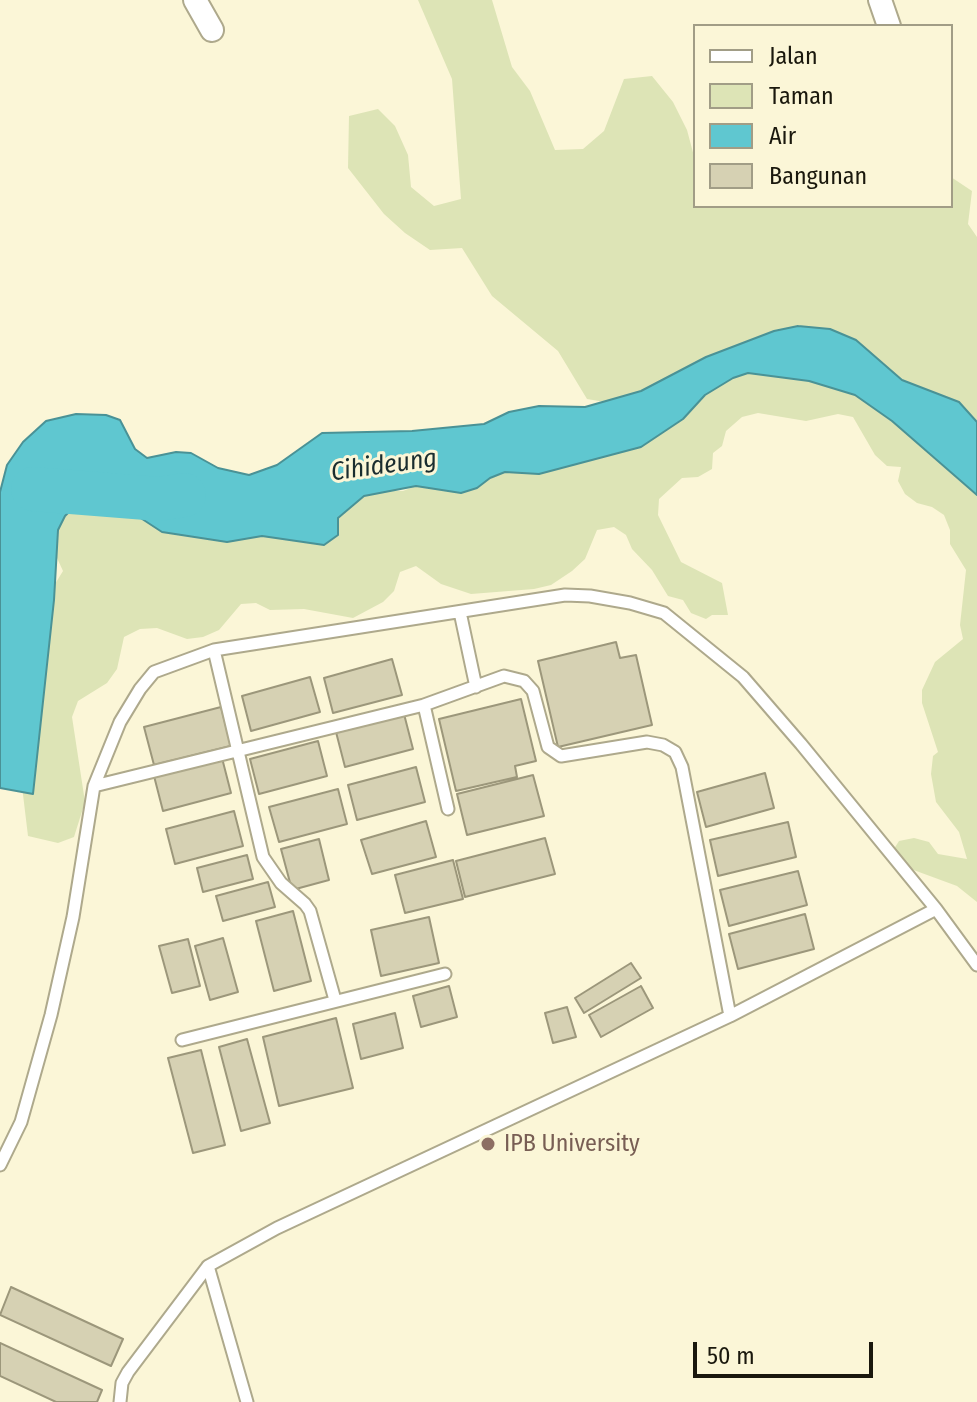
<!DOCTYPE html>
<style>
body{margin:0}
#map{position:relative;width:977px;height:1402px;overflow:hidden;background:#fbf6d7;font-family:"Fira Sans Condensed",sans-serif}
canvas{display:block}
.legend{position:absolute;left:693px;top:24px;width:260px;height:184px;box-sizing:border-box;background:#fbf6d7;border:2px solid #a19d86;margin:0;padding:10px 14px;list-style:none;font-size:24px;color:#1a180d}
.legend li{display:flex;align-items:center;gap:16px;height:40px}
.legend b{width:40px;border:2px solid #a19d86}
.scale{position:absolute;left:693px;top:1342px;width:180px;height:36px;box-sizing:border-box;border:4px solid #1a180d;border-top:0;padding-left:10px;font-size:24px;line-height:28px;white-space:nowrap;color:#1a180d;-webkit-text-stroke:6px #fbf6d7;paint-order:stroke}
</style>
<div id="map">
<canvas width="977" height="1402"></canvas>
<ul class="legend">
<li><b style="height:10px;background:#fff"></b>Jalan</li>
<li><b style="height:22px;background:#dde4b6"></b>Taman</li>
<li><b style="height:22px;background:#5fc7d0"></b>Air</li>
<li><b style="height:22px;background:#d6d1b3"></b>Bangunan</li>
</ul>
<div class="scale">50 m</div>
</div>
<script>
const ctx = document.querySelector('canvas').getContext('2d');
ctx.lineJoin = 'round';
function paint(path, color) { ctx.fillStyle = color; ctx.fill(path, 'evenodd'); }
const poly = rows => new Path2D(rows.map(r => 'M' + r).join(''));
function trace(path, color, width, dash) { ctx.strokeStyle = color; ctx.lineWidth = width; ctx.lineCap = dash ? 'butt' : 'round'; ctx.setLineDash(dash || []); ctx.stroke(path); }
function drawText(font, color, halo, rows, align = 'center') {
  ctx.font = font + ' "Fira Sans Condensed",sans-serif'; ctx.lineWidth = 6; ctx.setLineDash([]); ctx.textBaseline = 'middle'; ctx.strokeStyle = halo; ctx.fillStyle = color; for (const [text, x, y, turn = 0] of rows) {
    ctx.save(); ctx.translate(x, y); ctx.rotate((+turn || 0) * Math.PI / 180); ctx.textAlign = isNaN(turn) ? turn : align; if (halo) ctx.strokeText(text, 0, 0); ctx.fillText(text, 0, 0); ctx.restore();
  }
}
paint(poly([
 [418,0,492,0,512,67,530,91,555,150,583,149,604,131,624,79,652,76,673,102,687,130,695,160,695,206,951,206,951,177,972,191,968,224,977,237,977,459,902,380,830,329,617,404,587,399,558,351,492,296,462,248,430,250,405,233,384,214,348,168,349,116,378,109,395,126,408,155,411,187,434,206,461,199,452,79],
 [755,364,873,397,977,482,977,902,957,886,900,865,892,852,899,841,914,838,929,842,938,854,967,859,959,832,936,802,931,774,933,756,938,752,922,703,922,690,935,662,963,639,960,625,966,570,950,544,950,530,944,515,932,507,917,503,905,494,898,481,901,467,887,466,875,455,853,417,838,414,806,421,758,413,742,417,726,431,722,446,713,453,712,469,698,477,682,478,659,499,658,515,681,562,722,583,728,615,712,615,706,619,691,613,683,600,668,596,652,570,632,549,626,535,614,527,597,530,585,559,572,571,551,585,534,589,471,594,441,584,416,566,400,572,394,591,383,602,353,618,304,609,270,610,256,603,241,604,219,630,203,637,187,639,157,628,140,629,124,637,117,669,107,683,78,701,72,717,85,802,74,837,58,843,28,836,21,778,55,584,63,571,47,536,76,505,96,499,110,501,149,524,328,503,366,486,381,491,403,491,416,486,461,492,505,472,522,473,683,419,705,395,733,378,748,373]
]), '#dde4b6');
const water = poly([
 [798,326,830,329,856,340,902,380,959,402,977,422,977,495,892,421,855,395,809,381,748,373,733,378,705,395,683,419,641,447,539,474,505,472,490,478,477,488,461,493,416,486,364,496,338,518,338,535,324,545,262,536,227,542,162,532,136,515,119,492,106,484,76,505,65,516,58,530,54,600,33,794,0,788,0,492,7,465,23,442,46,421,76,414,106,415,120,420,135,449,147,458,176,452,191,453,218,468,249,475,277,465,322,433,412,431,484,424,509,412,539,406,585,407,641,391,706,357,774,331,798,326]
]);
paint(water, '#5fc7d0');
trace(water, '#4a9296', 2);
trace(poly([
 [33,489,159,499,184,495]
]), '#5fc7d0', 44);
const building = poly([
 [616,642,620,658,636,655,652,725,558,747,538,661,616,642],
 [392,659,402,695,333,713,324,678,392,659],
 [310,677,320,712,251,731,242,696,310,677],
 [521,699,536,761,515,766,517,777,456,791,439,719,521,699],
 [221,707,231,746,154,765,144,727,221,707],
 [404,714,413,749,345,767,336,732,404,714],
 [318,741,327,776,259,794,250,759,318,741],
 [222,758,231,793,163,811,154,776,222,758],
 [416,767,425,802,357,820,348,785,416,767],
 [765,773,774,808,706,827,697,792,765,773],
 [533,775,544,816,467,835,457,794,533,775],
 [338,789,347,824,279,842,269,807,338,789],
 [234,811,243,846,175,864,166,829,234,811],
 [426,821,436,857,372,874,361,840,426,821],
 [788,822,796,857,718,876,710,840,788,822],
 [545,838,555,874,465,897,456,861,545,838],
 [319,839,329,880,292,890,281,849,319,839],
 [247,855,253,879,203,892,197,868,247,855],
 [453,860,463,899,405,913,395,875,453,860],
 [798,871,807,905,729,926,720,890,798,871],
 [268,882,275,907,223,921,216,896,268,882],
 [293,911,311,981,274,991,256,921,293,911],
 [805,914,814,949,738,969,729,934,805,914],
 [429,917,439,963,381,976,371,930,429,917],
 [223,938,238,992,210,1000,195,946,223,938],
 [188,939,200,986,172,993,159,946,188,939],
 [631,963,641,978,584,1013,575,998,631,963],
 [449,986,457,1017,421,1027,413,996,449,986],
 [641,986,653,1008,601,1037,589,1015,641,986],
 [567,1007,576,1037,553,1043,545,1013,567,1007],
 [395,1013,403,1048,361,1059,353,1024,395,1013],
 [336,1018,353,1088,279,1106,263,1037,336,1018],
 [247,1039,270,1123,241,1131,219,1047,247,1039],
 [201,1050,225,1145,193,1153,168,1058,201,1050],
 [11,1287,123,1339,111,1366,0,1315,11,1287],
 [0,1343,102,1390,97,1402,56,1402,0,1376,0,1343]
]);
paint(building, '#d6d1b3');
trace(building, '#9c977b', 2);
const lane = poly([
 [460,612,476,687],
 [214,650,263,857,281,883,305,904,310,911,335,1000],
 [94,786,424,705],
 [448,809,424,705,504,676,524,681,533,691,548,747,561,756,647,742,663,745,675,752,682,767,730,1016],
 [182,1040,445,974],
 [0,1165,21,1122,51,1015,73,917,94,786,120,722,140,689,154,672,214,650,565,595,590,596,630,603,664,613,743,677,801,744,936,909,977,965],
 [120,1402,122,1383,128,1372,208,1266],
 [247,1402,208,1266,277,1228,730,1016,936,909]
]);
const street = poly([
 [195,0,212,30],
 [880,0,889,26]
]);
trace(lane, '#aea98c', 15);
trace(street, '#aea98c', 26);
trace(lane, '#fff', 11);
trace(street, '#fff', 22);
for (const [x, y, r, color] of [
 [488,1144,8,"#8d6e63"]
]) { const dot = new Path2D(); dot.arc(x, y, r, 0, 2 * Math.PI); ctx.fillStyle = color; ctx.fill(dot); trace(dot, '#fbf6d7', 3); }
drawText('24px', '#785e54', '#fbf6d7', [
 ["IPB University",504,1144]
], 'left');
drawText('italic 26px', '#1a2d2f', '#fbf6d7', [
 ["Cihideung",384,466,-8]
]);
</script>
